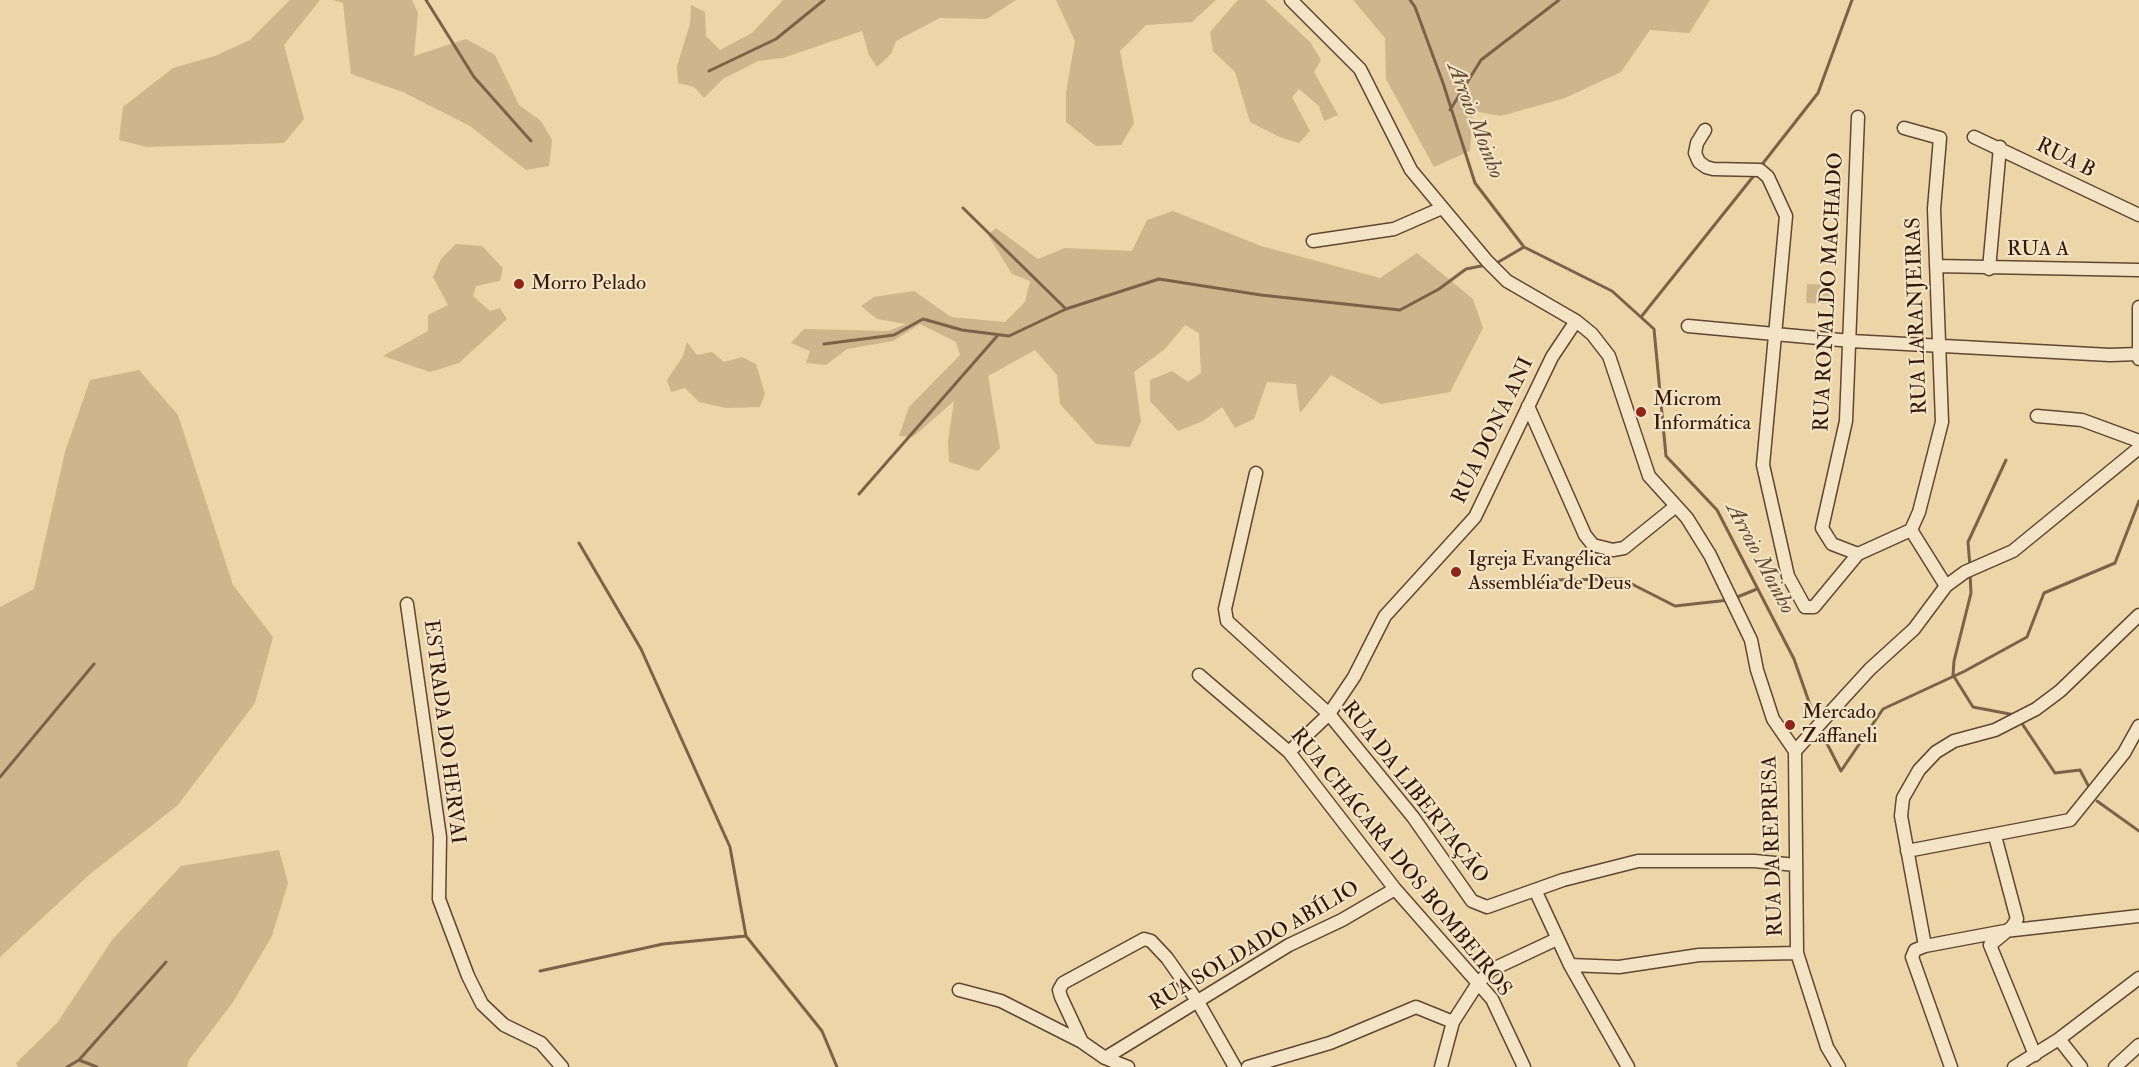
<!DOCTYPE html>
<meta charset="utf-8">
<style>
body{margin:0}
canvas{display:block;background:#ecd5a7}
</style>
<canvas width="2139" height="1067"></canvas>
<script>
const ctx = document.querySelector('canvas').getContext('2d');
ctx.lineJoin = 'round';
function paint(path, color) { ctx.fillStyle = color; ctx.fill(path, 'evenodd'); }
const poly = rows => new Path2D(rows.map(r => 'M' + r).join(''));
function trace(path, color, width, dash) { ctx.strokeStyle = color; ctx.lineWidth = width; ctx.lineCap = dash ? 'butt' : 'round'; ctx.setLineDash(dash || []); ctx.stroke(path); }
function drawText(font, color, halo, rows, align = 'center') {
  ctx.font = font + ' "IM FELL Double Pica",serif'; ctx.lineWidth = 4.5; ctx.setLineDash([]); ctx.textBaseline = 'middle'; ctx.strokeStyle = halo; ctx.fillStyle = color; for (const [text, x, y, turn = 0] of rows) {
    ctx.save(); ctx.translate(x, y); ctx.rotate((+turn || 0) * Math.PI / 180); ctx.textAlign = isNaN(turn) ? turn : align; if (halo) ctx.strokeText(text, 0, 0); ctx.fillText(text, 0, 0); ctx.restore();
  }
}
paint(poly([
 [290,0,320,0,284,45,304,119,284,143,147,147,119,140,123,107,173,68,215,56,250,40],
 [332,0,412,0,418,13,414,56,466,39,495,55,519,105,541,121,552,140,549,166,526,170,470,126,403,92,351,74,343,3],
 [783,0,1016,0,987,19,940,18,896,41,891,54,877,67,869,55,862,31,783,58,758,61,723,79,704,98,694,87,678,83,677,66,690,24,691,5,705,12,706,36,720,50,752,33],
 [1056,0,1216,0,1192,22,1146,25,1120,51,1134,123,1121,145,1096,146,1066,122,1066,92,1075,41],
 [1238,0,1265,0,1310,42,1321,60,1314,72,1338,115,1324,121,1319,106,1299,89,1292,97,1310,131,1299,143,1282,138,1250,122,1235,72,1213,51,1210,32],
 [1353,0,1710,0,1689,33,1650,30,1621,72,1565,98,1501,116,1473,111,1470,151,1434,167,1386,79,1385,38],
 [1173,211,1261,246,1380,278,1417,253,1473,299,1483,328,1450,392,1381,404,1331,375,1300,413,1296,384,1267,382,1254,419,1235,428,1222,407,1203,421,1178,431,1150,401,1150,380,1172,371,1188,382,1201,373,1199,333,1185,325,1165,349,1134,372,1141,421,1130,447,1096,444,1060,404,1057,375,1035,350,988,376,1000,448,978,471,949,462,948,441,954,401,913,437,899,436,909,407,960,355,956,342,920,324,893,341,847,349,826,365,806,363,810,351,791,343,804,329,888,331,906,324,877,319,861,306,874,297,914,291,951,317,1005,322,1025,302,1030,281,1012,274,988,235,996,228,1038,259,1065,248,1132,251,1147,220],
 [456,244,482,246,503,268,500,281,476,286,473,296,490,311,500,308,507,319,459,363,430,372,383,356,428,331,428,315,448,305,433,277,441,259],
 [1807,284,1833,285,1832,304,1806,303],
 [687,342,697,355,712,352,724,362,742,357,756,364,765,394,760,407,726,408,699,402,685,388,671,392,667,380,683,356],
 [139,370,178,415,233,585,273,637,255,703,178,805,90,874,0,957,0,607,34,589,65,452,90,380],
 [279,850,288,883,272,936,233,1002,189,1060,187,1067,18,1067,16,1063,57,1023,112,940,181,866]
]), '#cdb58c');
trace(poly([
 [426,0,474,77,531,141],
 [1410,0,1415,7,1443,83,1475,183,1524,247,1612,291,1654,329,1666,456,1717,510,1794,659,1816,722],
 [709,71,776,39,824,0],
 [1450,110,1481,60,1559,0],
 [1760,167,1818,93,1852,0],
 [963,208,1066,309],
 [1495,264,1524,247],
 [1641,317,1756,173],
 [824,344,894,335,923,319,962,330,1009,336,1066,309,1159,279,1261,295,1400,310,1439,289,1466,269,1486,265],
 [859,494,998,335],
 [579,543,641,649,730,847,746,936,822,1031,837,1067],
 [1970,567,1968,542,2006,460],
 [1970,573,1971,593,1954,661,1953,675,1973,707,2015,715],
 [1552,580,1622,579,1675,606,1729,600],
 [1735,598,1757,589],
 [2021,722,2055,773,2080,770,2090,789],
 [1819,728,1841,771,1883,709,1965,671,2027,637,2044,593,2115,563,2139,501],
 [0,777,94,664],
 [2097,801,2139,831],
 [540,971,663,944,746,936],
 [79,1060,97,1067],
 [67,1067,79,1060,166,962]
]), '#7c6248', 3);
const minor = poly([
 [1291,0,1360,69,1411,170,1487,261,1507,281,1576,321,1592,334,1609,356,1649,476,1687,518,1710,555,1751,640,1757,670,1773,719,1795,751,1797,953,1827,1047,1839,1067],
 [1858,117,1846,421,1822,528,1832,544,1858,554],
 [1904,128,1940,138,1934,209,1942,422,1919,512,1911,530,1946,586],
 [1705,130,1697,143,1695,153,1699,162,1706,167,1713,169,1760,170,1768,177,1786,216,1763,465,1788,576,1805,607,1814,607,1858,554,1911,530],
 [1974,137,2139,215],
 [1313,241,1394,229,1442,208],
 [1936,266,2139,270],
 [1989,269,2000,147],
 [2139,307,2139,359],
 [1688,326,1851,341,2110,355,2138,354],
 [1528,406,1585,535,1593,545,1613,550,1624,548,1676,506],
 [2037,416,2082,420,2139,441],
 [1256,473,1225,609,1227,621,1329,714,1413,817,1472,901,1487,907,1563,880,1638,861,1754,861,1796,865],
 [407,604,440,837,439,899,468,976,482,1004,504,1025,541,1043,562,1067],
 [1199,675,1289,752,1395,889,1492,999,1524,1067],
 [1795,751,1870,669,1914,629,1946,586,1965,572,2013,551,2139,448],
 [1289,752,1329,714,1354,677,1385,616,1475,517,1552,357,1576,321],
 [1995,836,2017,919,2012,927,1990,945,2035,1055],
 [1907,851,2070,820,2124,753,2139,726],
 [1536,892,1570,965,1628,1067],
 [1925,946,2005,931,2139,916],
 [1570,965,1619,967,1699,955,1797,953],
 [959,990,1001,1001,1082,1042,1105,1058,1128,1067],
 [2059,1039,2081,1067],
 [1082,1042,1061,997,1059,990,1063,983,1144,939,1151,941,1167,958,1198,1002,1235,1067],
 [1105,1058,1289,945,1342,920,1395,889],
 [1248,1067,1330,1043,1416,1007,1453,1022],
 [1441,1067,1453,1022,1478,983,1491,970,1557,939],
 [1951,1067,1912,957,1915,950,1925,946,1901,816,1903,798,1919,770,1936,752,1954,741,1995,730,2036,709,2060,691,2139,615],
 [2014,1067,2059,1039,2139,978],
 [2115,1067,2139,1045]
]);
trace(minor, '#614631', 15);
trace(minor, '#f3e4c6', 12);
for (const [x, y, r, color] of [
 [519,284,6,"#8f2418"],
 [1641,412,6,"#8f2418"],
 [1456,572,6,"#8f2418"],
 [1790,725,6,"#8f2418"]
]) { const dot = new Path2D(); dot.arc(x, y, r, 0, 2 * Math.PI); ctx.fillStyle = color; ctx.fill(dot); trace(dot, '#f3e4c6', 2); }
drawText('21px', '#33170a', '#f3e4c6', [
 ["RUA B",2065,159,27],
 ["RUA A",2038,250],
 ["RUA RONALDO MACHADO",1830,292,-87],
 ["RUA LARANJEIRAS",1918,316,-92],
 ["RUA DONA ANI",1494,431,-64],
 ["ESTRADA DO HERVAI",443,732,83],
 ["RUA DA LIBERTAÇÃO",1414,793,52],
 ["RUA DA REPRESA",1774,846,-92],
 ["RUA CHÁCARA DOS BOMBEIROS",1400,863,51],
 ["RUA SOLDADO ABÍLIO",1255,947,-30]
]);
drawText('21px', '#33170a', '#f3e4c6', [
 ["Morro Pelado",531,284],
 ["Microm",1653,400],
 ["Informática",1653,424],
 ["Igreja Evangélica",1468,560],
 ["Assembléia de Deus",1468,584],
 ["Mercado",1802,713],
 ["Zaffaneli",1802,737]
], 'left');
drawText('italic 22px', '#644934', '#f3e4c6', [
 ["Arroio Moinho",1474,121,69],
 ["Arroio Moinho",1759,559,62]
]);
</script>
